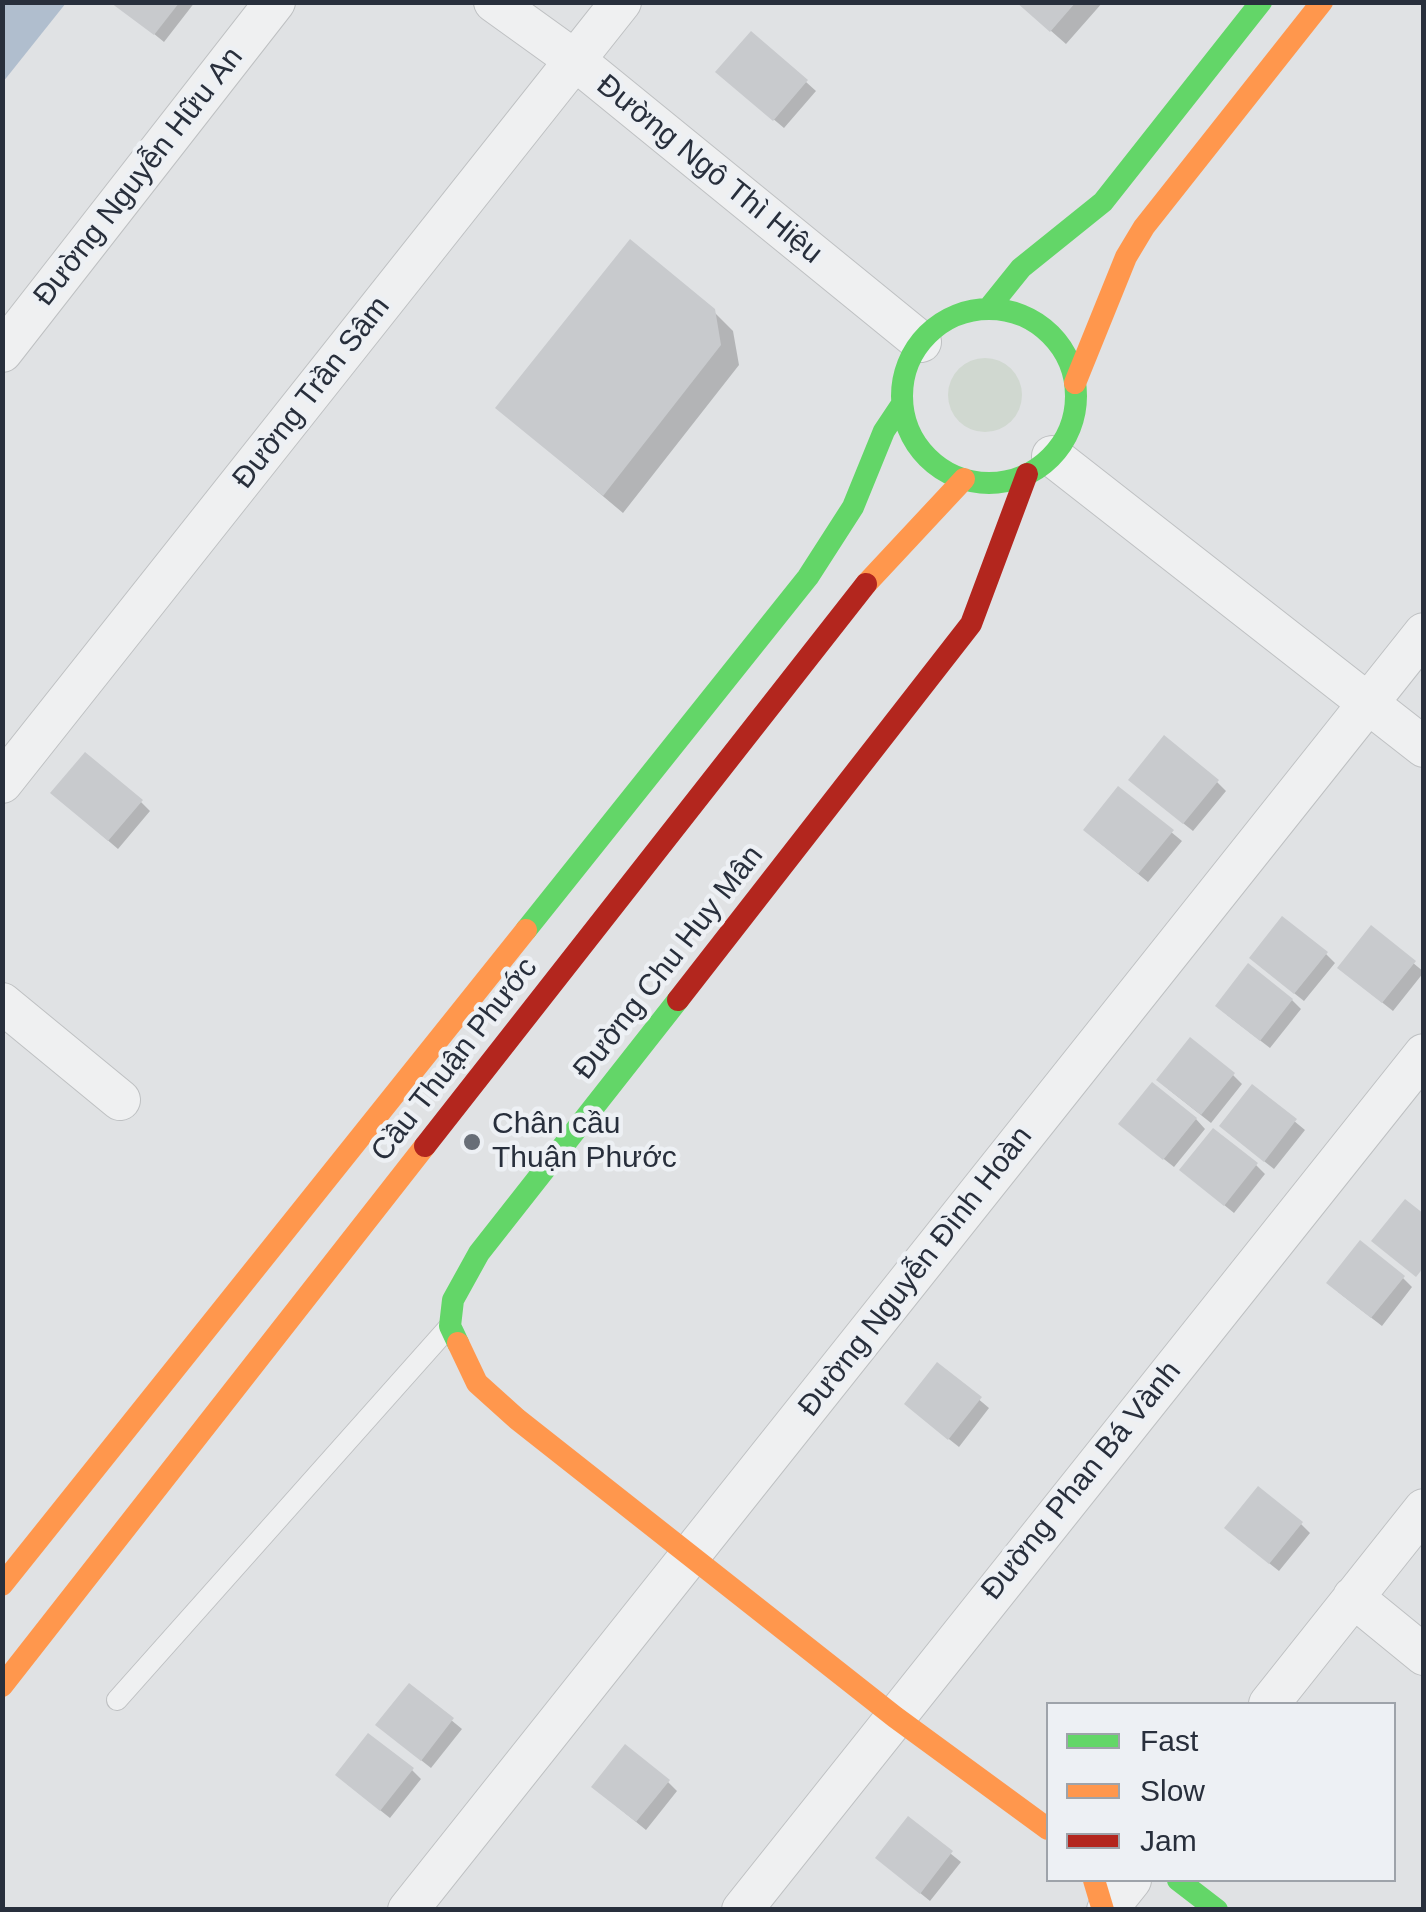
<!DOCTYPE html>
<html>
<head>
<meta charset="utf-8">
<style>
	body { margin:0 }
	#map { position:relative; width:1426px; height:1912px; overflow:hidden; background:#e0e2e4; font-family:Helvetica,sans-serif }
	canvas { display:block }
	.frame { position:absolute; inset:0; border:5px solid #282f3c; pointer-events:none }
	.legend { position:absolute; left:1046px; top:1702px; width:350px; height:180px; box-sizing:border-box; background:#edf0f4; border:2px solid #9ea3aa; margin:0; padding:12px 18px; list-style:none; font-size:30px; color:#282f3c }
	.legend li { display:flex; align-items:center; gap:20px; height:50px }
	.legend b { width:50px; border:2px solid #9ea3aa }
</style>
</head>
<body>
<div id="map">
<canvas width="1426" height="1912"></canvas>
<div class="frame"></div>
<ul class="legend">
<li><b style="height:12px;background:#63d668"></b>Fast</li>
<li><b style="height:12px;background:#ff974d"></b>Slow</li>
<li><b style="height:12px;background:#b3261e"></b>Jam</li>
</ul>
</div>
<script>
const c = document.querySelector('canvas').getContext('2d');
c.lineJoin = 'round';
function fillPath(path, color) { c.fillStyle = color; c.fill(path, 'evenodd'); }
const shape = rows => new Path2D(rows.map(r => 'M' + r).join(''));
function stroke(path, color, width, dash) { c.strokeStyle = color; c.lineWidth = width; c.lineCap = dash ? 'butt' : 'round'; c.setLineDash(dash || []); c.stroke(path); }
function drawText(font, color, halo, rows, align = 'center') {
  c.font = font + ' Helvetica,sans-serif'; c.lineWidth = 9; c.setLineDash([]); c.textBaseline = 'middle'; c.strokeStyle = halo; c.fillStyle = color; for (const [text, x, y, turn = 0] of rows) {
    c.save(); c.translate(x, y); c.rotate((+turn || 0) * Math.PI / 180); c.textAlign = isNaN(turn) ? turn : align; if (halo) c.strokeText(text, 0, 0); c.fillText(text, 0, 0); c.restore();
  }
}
fillPath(shape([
	'948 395a37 37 0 1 1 74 0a37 37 0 1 1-74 0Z'
]), '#d0d8d0');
fillPath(shape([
	[3,2,66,3,3,82,2,3]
]), '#b0bece');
fillPath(shape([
	[115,2,195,2,164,42],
	[1018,2,1103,2,1066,44],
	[728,81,806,82,816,91,784,128],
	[713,311,733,331,739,365,623,513,498,408],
	[1217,782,1226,791,1193,831,1140,789],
	[1119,789,1182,841,1148,882,1095,839],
	[63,802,141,802,150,811,118,849],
	[1372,929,1424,972,1393,1011,1350,977],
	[1326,954,1335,963,1304,1001,1261,967],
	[1292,1000,1301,1009,1270,1048,1227,1015],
	[1233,1075,1242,1084,1211,1123,1168,1089],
	[1253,1087,1305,1130,1274,1169,1231,1135],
	[1196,1119,1205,1129,1174,1167,1131,1133],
	[1256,1165,1265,1174,1234,1213,1192,1179],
	[1403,1278,1412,1287,1382,1326,1338,1292],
	[938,1365,989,1408,959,1447,916,1413],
	[1301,1524,1310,1533,1279,1571,1236,1537],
	[410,1686,462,1729,431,1768,388,1734],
	[412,1770,421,1779,390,1818,347,1784],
	[668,1782,677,1791,646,1830,604,1796],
	[909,1820,961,1862,930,1901,888,1867]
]), '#0003');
fillPath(shape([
	[1016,2,1076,2,1050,32],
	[111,3,179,3,154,35],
	[751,31,808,80,773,121,715,72],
	[630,239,715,309,721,345,603,496,495,408],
	[1164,735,1219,780,1183,824,1128,780],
	[85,752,143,800,108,841,50,793],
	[1118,786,1174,830,1138,874,1083,830],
	[1282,916,1328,952,1294,994,1249,958],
	[1371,925,1416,961,1382,1003,1337,968],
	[1248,963,1293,999,1260,1041,1215,1006],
	[1190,1037,1235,1073,1201,1115,1156,1080],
	[1152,1082,1197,1118,1163,1160,1118,1124],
	[1252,1084,1297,1119,1264,1162,1219,1126],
	[1213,1128,1258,1163,1224,1206,1179,1170],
	[1405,1199,1424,1214,1424,1267,1416,1277,1371,1241],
	[1360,1240,1405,1276,1371,1318,1326,1283],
	[937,1362,982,1397,948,1440,904,1404],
	[1258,1486,1303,1522,1269,1564,1224,1528],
	[409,1683,454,1718,421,1761,375,1725],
	[368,1733,414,1768,380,1811,335,1775],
	[625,1744,670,1780,636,1822,591,1787],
	[908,1816,953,1851,920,1894,875,1858]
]), '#c8cacd');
const lane = shape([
	[117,1700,448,1328]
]);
const street = shape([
	[494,2,576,61,921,342],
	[2,352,275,2],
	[1052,456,1424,747],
	[2,783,621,2],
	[2,1003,120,1100],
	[1353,1597,1424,1655],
	[1269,1704,1424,1509],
	[408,1910,1424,633],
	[742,1910,1424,1054],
	[1107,1910,1131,1880]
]);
stroke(lane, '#bec0c2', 22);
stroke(street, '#bec0c2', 42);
stroke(lane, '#eff0f1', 20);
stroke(street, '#eff0f1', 40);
stroke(shape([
	[988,309,1021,268,1103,202,1261,2],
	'902 396a87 87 0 1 1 174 0a87 87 0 1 1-174 0Z',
	[526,930,808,577,853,507,884,431,902,404],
	[458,1343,450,1326,453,1300,479,1253,678,1000],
	[1178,1880,1217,1910]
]), '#63d668', 22);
stroke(shape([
	[1075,383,1126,257,1144,227,1322,2],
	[866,584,964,479],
	[458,1343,477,1383,517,1419,895,1717,1048,1829],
	[2,1585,526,930],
	[2,1686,425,1146],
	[1094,1880,1103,1910]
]), '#ff974d', 22);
stroke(shape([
	[678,1000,971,624,1027,474],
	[425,1146,866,584]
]), '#b3261e', 22);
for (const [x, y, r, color] of [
	[472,1142,10,"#686e77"]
]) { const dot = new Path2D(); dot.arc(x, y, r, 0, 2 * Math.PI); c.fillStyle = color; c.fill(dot); stroke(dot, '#edf0f4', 4); }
drawText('30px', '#282f3c', '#edf0f4', [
	["Đường Ngô Thì Hiệu",709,170,39],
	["Đường Nguyễn Hữu An",139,177,-52],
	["Đường Trần Sâm",312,393,-52],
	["Đường Chu Huy Mân",669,963,-52],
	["Cầu Thuận Phước",455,1060,-52],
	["Đường Nguyễn Đình Hoàn",916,1272,-52],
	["Đường Phan Bá Vành",1082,1481,-51]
]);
drawText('30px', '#282f3c', '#edf0f4', [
	["Chân cầu",492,1125],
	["Thuận Phước",492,1159]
], 'left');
</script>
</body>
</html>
